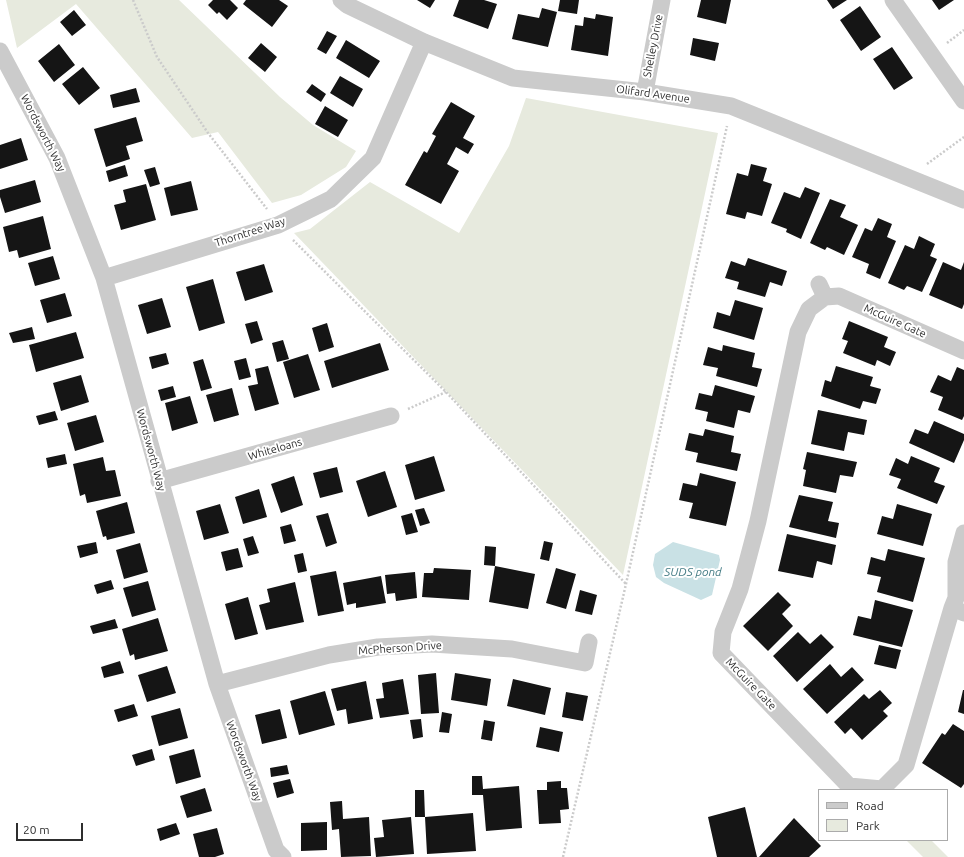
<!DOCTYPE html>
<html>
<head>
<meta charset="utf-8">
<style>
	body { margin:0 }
	#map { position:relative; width:964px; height:857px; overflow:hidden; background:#fff; font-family:Ubuntu,sans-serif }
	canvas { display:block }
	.legend { position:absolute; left:818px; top:789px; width:130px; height:52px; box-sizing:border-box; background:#fff; border:1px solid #ababab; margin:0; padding:5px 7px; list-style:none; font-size:12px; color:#2e2e2e }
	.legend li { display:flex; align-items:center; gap:8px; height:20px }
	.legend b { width:20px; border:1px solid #ababab }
	.scale { position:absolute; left:16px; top:823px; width:67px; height:18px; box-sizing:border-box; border:2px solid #2e2e2e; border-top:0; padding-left:5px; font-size:12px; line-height:14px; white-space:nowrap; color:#2e2e2e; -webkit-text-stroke:3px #fff; paint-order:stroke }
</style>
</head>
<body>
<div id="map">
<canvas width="964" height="857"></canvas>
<ul class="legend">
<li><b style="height:5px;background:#cbcbcb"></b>Road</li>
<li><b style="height:11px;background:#e7eade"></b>Park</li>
</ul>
<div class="scale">20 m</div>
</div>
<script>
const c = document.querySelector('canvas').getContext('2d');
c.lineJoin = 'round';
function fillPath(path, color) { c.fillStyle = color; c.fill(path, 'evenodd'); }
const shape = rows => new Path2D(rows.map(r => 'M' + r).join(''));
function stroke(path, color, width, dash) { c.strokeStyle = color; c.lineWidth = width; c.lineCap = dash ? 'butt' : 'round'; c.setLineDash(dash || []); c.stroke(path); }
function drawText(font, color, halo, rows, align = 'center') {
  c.font = font + ' Ubuntu,sans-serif'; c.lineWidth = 4; c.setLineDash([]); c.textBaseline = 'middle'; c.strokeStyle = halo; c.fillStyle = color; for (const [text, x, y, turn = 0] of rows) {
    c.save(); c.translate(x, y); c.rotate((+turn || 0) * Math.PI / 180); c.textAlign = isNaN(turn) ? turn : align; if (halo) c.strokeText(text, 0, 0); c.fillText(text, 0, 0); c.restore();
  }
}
fillPath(shape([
	[6,0,179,0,280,97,313,125,356,151,346,167,301,195,272,203,218,132,192,138,76,4,17,48],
	[526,98,718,133,623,575,294,233,310,229,370,182,459,233,509,146],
	[906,840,931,840,948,857,923,857]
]), '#e7eade');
fillPath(shape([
	[673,542,719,555,720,560,712,595,701,600,664,583,656,577,653,565,655,554]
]), '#c9e1e5');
fillPath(shape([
	[213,0,230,0,238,8,227,20,219,12,217,14,208,5],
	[246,0,279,0,288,6,272,27,243,4],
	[417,0,435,0,430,8],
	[459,0,484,0,497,4,488,29,453,16],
	[560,0,579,0,577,14,558,11],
	[701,0,731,0,726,24,697,17],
	[827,0,847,0,833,9],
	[932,0,954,0,939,10],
	[860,6,881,37,861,51,840,20],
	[542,8,557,12,548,47,512,39,518,14,539,18],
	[74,10,86,25,72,36,60,22],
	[596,14,613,17,608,56,571,50,575,25,583,26,584,17,595,19],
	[327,31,337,36,326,54,317,49],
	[693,38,719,43,715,61,690,55],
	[346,40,380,61,369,78,336,58],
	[261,43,277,57,265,72,248,58],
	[59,44,75,65,54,82,38,61],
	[892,47,913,78,894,90,873,59],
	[83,67,100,88,79,105,62,84],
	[340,76,363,89,353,107,330,93],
	[312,84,326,94,321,102,306,92],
	[136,88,140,102,113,108,110,95],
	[451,102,475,116,463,138,474,144,468,154,456,147,447,164,459,171,441,204,405,185,424,151,427,153,436,136,432,134],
	[325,106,348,120,338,137,315,124],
	[136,117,143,141,126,146,130,159,106,167,94,129],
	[21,138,28,160,0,169,0,145],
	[751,164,767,168,763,181,772,184,762,216,747,212,745,219,726,214,737,173,748,176],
	[125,165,128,176,109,182,106,171],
	[155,167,160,184,150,187,144,170],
	[35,180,41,202,5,213,0,197,0,190],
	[191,181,198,210,171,216,164,188],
	[146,184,156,220,121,230,114,205,126,202,123,190],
	[805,187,820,193,801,239,786,232,787,229,771,223,784,192,800,198],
	[830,199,846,205,840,217,858,225,844,255,827,247,825,250,810,243],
	[43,216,51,249,19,258,17,250,9,252,3,227],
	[878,218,892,224,887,237,896,241,880,279,866,273,869,264,852,257,865,228,872,231],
	[919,236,935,244,930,256,937,259,922,292,907,286,904,290,888,283,905,245,914,249],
	[53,256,60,279,35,286,28,263],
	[748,258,787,271,782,286,770,282,765,297,737,289,739,282,725,278,731,261,745,266],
	[943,262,961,270,964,262,964,304,962,309,929,295],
	[264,264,273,292,245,301,236,272],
	[213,279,225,323,199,331,186,287],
	[65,293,72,316,47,323,40,300],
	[162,298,171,327,147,334,138,305],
	[735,300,763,308,754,340,713,328,717,312,730,316],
	[257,321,263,340,251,344,245,324],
	[849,321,888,337,884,347,896,352,890,366,877,360,875,366,843,353,848,341,842,339],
	[327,323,334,347,319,352,312,328],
	[32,327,35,339,13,343,9,333],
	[76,332,84,358,36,372,29,345],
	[283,340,289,359,277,362,272,343],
	[380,343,389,370,332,388,324,361],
	[723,345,755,353,752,367,762,369,757,387,716,376,718,368,703,365,708,347,722,351],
	[166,353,169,364,152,369,149,357],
	[308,354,320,390,294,398,283,362],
	[246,358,251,377,239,380,234,361],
	[203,359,212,388,201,391,193,362],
	[268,366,279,404,255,411,248,386,258,384,255,369],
	[836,366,873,377,870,386,881,389,876,404,863,401,860,409,821,396,825,380,831,382],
	[957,367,964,370,964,416,962,420,938,410,943,397,930,392,938,375,951,381],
	[81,375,89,402,61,411,53,383],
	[715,385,755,396,750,413,738,410,734,428,706,421,708,412,695,409,699,393,712,396],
	[173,386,176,397,161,401,158,390],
	[232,388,239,415,214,422,206,395],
	[190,396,198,423,172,431,165,403],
	[818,410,867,420,864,435,848,432,844,451,811,444],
	[55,411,58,420,39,425,36,416],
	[96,415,104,442,75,451,67,423],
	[934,421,964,434,964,440,954,463,909,443,915,429,928,434],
	[705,429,734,436,731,452,741,454,737,471,696,462,698,453,685,450,689,433,703,436],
	[807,452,857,462,853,477,840,475,836,493,803,486,806,470,803,469],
	[65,454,67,464,48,468,46,458],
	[434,456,445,491,415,500,405,465],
	[911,456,940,468,934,482,945,486,937,504,897,488,901,479,889,475,896,458,908,464],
	[103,457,106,471,115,470,121,496,87,503,85,494,80,496,73,464],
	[337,467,343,492,320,498,313,473],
	[385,471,397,507,368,517,356,481],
	[700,473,736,482,726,526,689,518,693,503,679,500,683,483,697,486],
	[294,476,303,505,281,513,271,484],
	[259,489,267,517,243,524,235,497],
	[799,495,833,502,828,521,839,523,836,538,789,527],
	[127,502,135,533,107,540,106,536,103,537,96,511],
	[220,504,229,533,204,540,196,511],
	[897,504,932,514,923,546,877,534,882,516,893,519],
	[424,508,430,523,420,526,415,510],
	[328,513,337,543,326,547,316,516],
	[412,513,418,532,406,535,401,516],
	[291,524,296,541,284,544,280,527],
	[787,534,836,545,832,565,817,561,813,578,778,571],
	[253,536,259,553,248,556,243,539],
	[544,541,553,543,549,561,540,559],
	[96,542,98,553,80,558,77,546],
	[140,543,148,572,124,579,116,550],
	[485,546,496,547,495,566,484,565],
	[238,548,243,567,226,571,221,552],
	[888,549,925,558,913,602,877,592,881,577,867,574,871,557,885,561],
	[303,553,307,571,298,573,294,555],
	[495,566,535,574,528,609,489,602],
	[434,568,471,570,469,600,422,597,424,573,433,573],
	[556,568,576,574,566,609,546,603],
	[336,571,344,611,318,616,310,576],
	[415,572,417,598,396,601,395,593,387,594,385,575],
	[381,576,386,603,356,608,356,603,347,605,343,583],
	[111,580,114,589,97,594,94,585],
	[148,581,156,610,132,617,123,588],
	[295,582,304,622,266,630,259,605,270,602,267,589],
	[580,590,597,595,592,615,575,611],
	[778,592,791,605,782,614,793,626,768,651,743,626],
	[248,597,258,634,235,640,225,604],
	[875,600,913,610,902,647,853,635,858,616,871,619],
	[158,618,168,651,135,660,134,654,130,656,122,629],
	[115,619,118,628,93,634,90,626],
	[798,632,810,644,821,634,834,647,797,682,773,656],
	[879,645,901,650,896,669,874,664],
	[120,661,124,673,104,678,101,667],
	[830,664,841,677,852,667,864,680,827,714,803,689],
	[167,666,176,693,147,702,138,675],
	[436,673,439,713,421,714,418,675],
	[455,673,491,679,487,706,451,700],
	[403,679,409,714,380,718,376,699,384,698,382,683],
	[513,679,551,688,545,715,507,706],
	[366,681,373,719,348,724,346,709,337,711,331,689],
	[880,690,892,703,883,711,888,716,862,740,851,728,845,734,834,722,864,694,869,699],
	[963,690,964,690,964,714,958,712],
	[325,691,335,725,299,735,290,701],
	[566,692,588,696,583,721,562,717],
	[134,704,138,716,118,722,114,710],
	[180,708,188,738,159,746,151,716],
	[280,709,287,738,262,744,255,715],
	[442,712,452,714,449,733,439,732],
	[421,719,423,737,413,739,410,720],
	[484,720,495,722,492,741,481,739],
	[953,724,964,731,964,784,961,788,922,763,942,733,945,735],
	[540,727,563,732,559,752,536,747],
	[152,749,155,760,136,766,132,755],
	[194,749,201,777,176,784,169,756],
	[287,765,289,774,271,777,270,768],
	[472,776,482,776,483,789,519,786,522,828,486,831,483,795,472,795],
	[290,779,294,793,277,798,273,783],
	[561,781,561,788,567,788,569,809,560,810,561,823,539,824,537,790,547,790,547,782],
	[205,788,212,811,187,818,180,796],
	[415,790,424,790,425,817,415,817],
	[342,801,343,819,369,817,371,856,341,857,339,829,332,830,330,802],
	[745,807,757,857,717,857,708,817],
	[473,813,476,851,427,854,425,817],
	[411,817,414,854,376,857,374,838,384,837,382,820],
	[794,818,821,846,809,857,759,857],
	[327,822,327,850,301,851,301,823],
	[176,823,180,834,160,841,157,829],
	[217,828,224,854,215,857,199,857,193,834]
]), '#151515');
stroke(shape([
	[133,0,157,57,208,133,267,209],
	[947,43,964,30],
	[927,164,964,137],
	[293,240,446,392,626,584],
	[408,409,446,392],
	[563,857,626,584,727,126]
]), '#cbcbcb', 2.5, [2, 2]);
stroke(shape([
	[341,0,347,5,424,42,513,78,645,92,731,106,964,200],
	[893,0,964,101],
	[0,51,57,158,104,278,217,684,276,850,283,857],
	[645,92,662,0],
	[104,278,278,225,331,199,373,158,424,42],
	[819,284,825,297,839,296,964,351],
	[825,297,809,309,798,332,758,521,740,589,723,632,721,653,849,786,882,789,906,765,952,608],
	[159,481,391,416],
	[964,533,956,562,956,598,952,608,964,613],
	[217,684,329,655,378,647,432,644,512,649,585,663,589,642]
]), '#cbcbcb', 17);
drawText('11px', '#2e2e2e', '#fff', [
	["Shelley Drive",653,46,-79],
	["Olifard Avenue",653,94,8],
	["Wordsworth Way",43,133,63],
	["Thorntree Way",250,232,-18],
	["McGuire Gate",895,321,24],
	["Whiteloans",275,449,-16],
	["Wordsworth Way",151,450,75],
	["McPherson Drive",400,648,-4],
	["McGuire Gate",751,684,46],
	["Wordsworth Way",244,761,70]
]);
drawText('italic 12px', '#467d86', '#fff', [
	["SUDS pond",693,572]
]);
</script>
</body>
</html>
